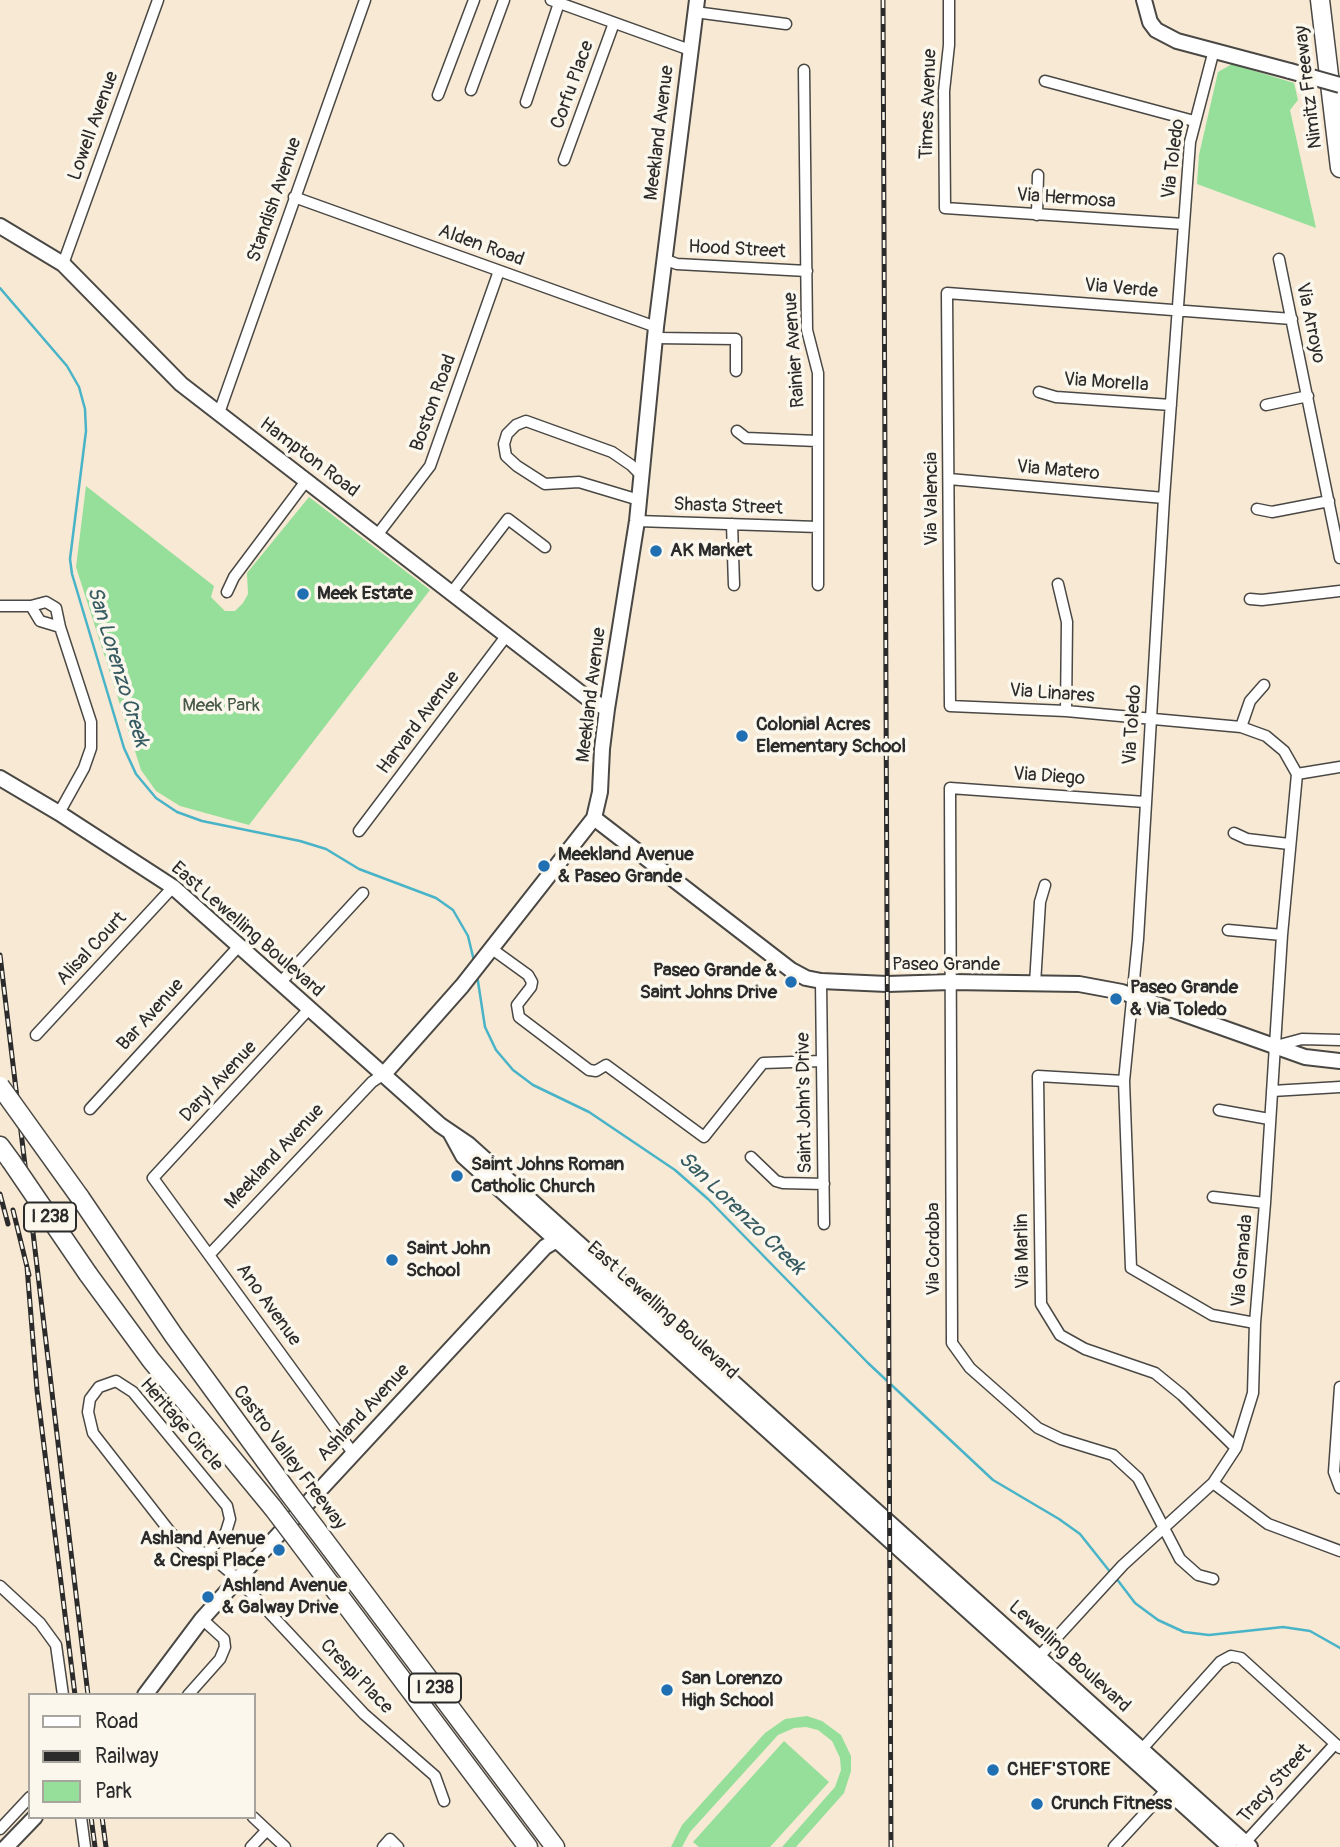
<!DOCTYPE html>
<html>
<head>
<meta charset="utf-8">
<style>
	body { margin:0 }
	#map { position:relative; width:1340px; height:1847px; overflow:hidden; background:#f7e9d4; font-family:Pangolin,sans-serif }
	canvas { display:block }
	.legend { position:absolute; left:28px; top:1693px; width:228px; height:126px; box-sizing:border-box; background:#fbf7ec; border:2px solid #a8a59f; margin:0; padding:9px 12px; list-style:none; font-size:21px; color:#2b2b2b }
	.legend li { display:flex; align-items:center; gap:14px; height:35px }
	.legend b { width:35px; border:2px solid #a8a59f }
</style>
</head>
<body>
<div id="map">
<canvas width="1340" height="1847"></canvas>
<ul class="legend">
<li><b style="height:9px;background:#fff"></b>Road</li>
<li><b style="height:9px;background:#2b2b2b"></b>Railway</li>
<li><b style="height:19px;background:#95df9a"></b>Park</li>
</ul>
</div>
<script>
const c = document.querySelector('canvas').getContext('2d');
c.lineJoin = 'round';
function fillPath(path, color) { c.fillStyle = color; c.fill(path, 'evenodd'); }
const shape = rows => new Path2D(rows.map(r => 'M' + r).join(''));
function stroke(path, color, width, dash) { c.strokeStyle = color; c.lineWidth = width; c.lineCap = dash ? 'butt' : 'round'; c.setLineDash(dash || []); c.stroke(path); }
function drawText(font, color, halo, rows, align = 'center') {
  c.font = font + ' Pangolin,sans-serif'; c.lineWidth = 7; c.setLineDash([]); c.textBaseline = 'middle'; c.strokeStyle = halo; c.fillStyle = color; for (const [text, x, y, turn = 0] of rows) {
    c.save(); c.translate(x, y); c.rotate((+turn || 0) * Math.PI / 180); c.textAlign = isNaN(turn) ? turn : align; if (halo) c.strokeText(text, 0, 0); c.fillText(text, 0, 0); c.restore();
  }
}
fillPath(shape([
	[1232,64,1294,83,1298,100,1290,110,1316,228,1197,184,1199,155,1218,72],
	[86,486,214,586,211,597,225,611,235,611,243,603,248,594,247,573,309,497,430,590,249,825,180,806,156,791,141,770,76,567],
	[807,1716,822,1721,841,1735,851,1756,851,1771,844,1793,796,1847,782,1847,835,1787,841,1770,840,1758,832,1741,818,1730,806,1727,794,1728,778,1735,690,1832,682,1847,671,1847,682,1825,765,1733,785,1719],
	[784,1741,829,1782,770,1847,699,1847,693,1842]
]), '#95df9a');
stroke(shape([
	[0,288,67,366,79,387,85,409,86,431,70,559,72,574,124,748,136,774,156,798,177,812,202,821,300,841,326,849,359,869,436,898,453,910,468,936,474,961],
	[477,975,485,1027,496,1050,513,1070,533,1085,589,1112,675,1170,708,1199,868,1363,993,1480,1059,1519,1080,1534,1111,1573],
	[1116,1578,1135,1603,1158,1620,1184,1632,1209,1635,1283,1627,1310,1631,1340,1648]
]), '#49b3c7', 2.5);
const street = shape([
	[551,0,690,50],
	[949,0,949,45,944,91,945,208,1184,224],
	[695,12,786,24],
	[1214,50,1190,142,1164,498,1138,939,1124,1081,1131,1268,1212,1315,1255,1323],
	[804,70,807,330,818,373,818,585],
	[1045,81,1194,121],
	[471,90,504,0],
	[438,95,474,0],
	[526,102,560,0],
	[564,160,614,23],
	[294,197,656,327],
	[1037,215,1038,175],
	[1279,259,1340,558],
	[666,260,677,264,807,271],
	[63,264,158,0],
	[1292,319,947,293,950,706,1066,711,1241,727,1266,736,1284,751,1297,774,1340,767],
	[655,338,736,339,736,371],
	[1039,392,1056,397,1171,405],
	[1266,405,1308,396],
	[219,413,365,0],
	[737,431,746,438,817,441],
	[949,479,1164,498],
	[639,500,579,482,545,484,517,466,506,456,504,444,507,434,516,425,526,421,612,452,631,465,641,475],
	[1257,509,1272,512,1329,501],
	[637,521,818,527],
	[732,524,734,585],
	[378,534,430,466,499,271],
	[1058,584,1067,622,1066,711],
	[227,592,234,577,306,481],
	[452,592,508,519,545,547],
	[1250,599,1262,600,1340,591],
	[0,606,31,606,46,602,56,608,60,627,91,722,91,748,84,768,59,813],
	[31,606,40,621,60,627],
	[1241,727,1250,701,1264,685],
	[1145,802,950,788,952,1343,970,1368,1038,1428,1061,1439,1113,1455,1138,1478,1180,1559,1198,1575,1213,1579],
	[359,831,507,635],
	[1234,833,1247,839,1289,844],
	[1228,930,1282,935],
	[492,949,528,975,532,982,531,987,517,1005,519,1017,589,1070,596,1071,606,1065,704,1137,763,1063,822,1061],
	[821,981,824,1224],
	[280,983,363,893],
	[1035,984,1040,902,1045,885],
	[309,1009,153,1178,353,1453],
	[36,1035,173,887],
	[1276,1046,1302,1039,1340,1040],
	[1124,1081,1038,1076,1041,1304,1060,1335,1085,1349,1155,1373,1182,1395,1236,1448],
	[1272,1091,1340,1087],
	[90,1109,239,946],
	[1219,1110,1269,1119],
	[751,1157,776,1181,783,1183,824,1184],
	[1213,1197,1265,1203],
	[210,1254,372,1082,384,1074],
	[1340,1387,1334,1472,1340,1488],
	[1213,1483,1268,1524,1340,1551],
	[207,1553,226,1532,230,1519,227,1506,133,1392,116,1381,99,1387,90,1399,88,1412,93,1433,171,1533,189,1550,207,1553,238,1579,364,1714,435,1776,444,1801],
	[0,1586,40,1623,56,1645,63,1695],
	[1035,1661,1123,1565,1213,1483,1236,1448,1253,1393,1255,1323,1265,1203,1282,935,1297,774],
	[188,1695,220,1659,225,1647,224,1639,202,1619],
	[1142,1749,1220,1662,1231,1656,1241,1658,1340,1748],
	[81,1817,85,1847],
	[253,1817,285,1847],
	[0,1829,30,1797],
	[251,1847,267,1830],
	[383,1847,390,1839,398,1847],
	[1114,1847,1171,1785],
	[1241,1847,1335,1744]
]);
const secondary = shape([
	[1144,0,1150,22,1156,30,1177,41,1290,71],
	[0,226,63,264,181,384,586,697,607,709],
	[0,778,59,813,173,887,440,1125,468,1144,1250,1847],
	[594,818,791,970,806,978,821,981,887,984,951,982,1079,984,1122,992,1305,1057,1340,1061],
	[384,1074,462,986,594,818,600,792,602,749,607,709,637,521,656,327,697,0],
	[451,1134,463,1156,1230,1847],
	[145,1695,202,1619,266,1548,545,1247,563,1236],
	[6,1847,35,1817]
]);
const highway = shape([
	[1320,0,1340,168],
	[0,1146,11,1161],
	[79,1196,174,1336,288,1492],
	[88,1274,151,1360,273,1508],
	[316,1529,555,1847],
	[301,1545,528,1847]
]);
stroke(street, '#4a4844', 13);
stroke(secondary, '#4a4844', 18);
stroke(highway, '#4a4844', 21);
stroke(street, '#fff', 10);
stroke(secondary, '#fff', 14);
stroke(highway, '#fff', 18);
const rail = shape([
	[883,0,891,1847],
	[0,955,88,1695],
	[0,1194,8,1224],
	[13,1210,29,1275],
	[27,1267,37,1390,75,1695],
	[91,1817,95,1847],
	[102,1817,106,1847]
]);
stroke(rail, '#2b2b2b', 5);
stroke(rail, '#fbf7ec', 2.5, [8]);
const secondaryBridge = shape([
	[1290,71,1340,85]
]);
const highwayBridge = shape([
	[0,1086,79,1196],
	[11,1161,88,1274],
	[288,1492,316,1529],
	[273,1508,301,1545]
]);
stroke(secondaryBridge, '#4a4844', 18, []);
stroke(highwayBridge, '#4a4844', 21, []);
stroke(secondaryBridge, '#fff', 14);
stroke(highwayBridge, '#fff', 18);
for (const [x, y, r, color] of [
	[656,551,7,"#1f6fb2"],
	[303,594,7,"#1f6fb2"],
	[742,736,7,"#1f6fb2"],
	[544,866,7,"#1f6fb2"],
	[791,982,7,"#1f6fb2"],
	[1116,999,7,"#1f6fb2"],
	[457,1176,7,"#1f6fb2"],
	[392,1260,7,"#1f6fb2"],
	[279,1550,7,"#1f6fb2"],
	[208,1597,7,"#1f6fb2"],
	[667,1690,7,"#1f6fb2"],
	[993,1770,7,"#1f6fb2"],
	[1037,1804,7,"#1f6fb2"]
]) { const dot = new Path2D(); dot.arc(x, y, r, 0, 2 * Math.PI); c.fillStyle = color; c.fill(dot); stroke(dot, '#fbf7ec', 2.5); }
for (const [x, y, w] of [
	[50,1217,52],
	[435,1688,52]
]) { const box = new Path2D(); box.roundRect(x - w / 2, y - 14.5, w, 29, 5); c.fillStyle = '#fbf7ec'; c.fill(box); stroke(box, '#2b2b2b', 2); }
drawText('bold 18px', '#2b2b2b', null, [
	["I 238",50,1217],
	["I 238",435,1688]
]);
drawText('19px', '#2b2b2b', '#fbf7ec', [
	["Corfu Place",573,85,-70],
	["Nimitz Freeway",1309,87,-97],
	["Times Avenue",929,104,-88],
	["Lowell Avenue",94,126,-70],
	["Meekland Avenue",660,133,-83],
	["Via Toledo",1174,159,-83],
	["Via Hermosa",1066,199,4],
	["Standish Avenue",275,200,-71],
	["Alden Road",481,246,20],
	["Hood Street",737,250,3],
	["Via Verde",1121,289,5],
	["Via Arroyo",1310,323,78],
	["Rainier Avenue",795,350,-94],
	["Via Morella",1106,383,4],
	["Boston Road",434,403,-70],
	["Hampton Road",309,458,37],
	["Via Matero",1058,471,5],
	["Via Valencia",932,499,-90],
	["Shasta Street",728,507,2],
	["Via Linares",1052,694,4],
	["Meekland Avenue",592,695,-83],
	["Harvard Avenue",419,723,-53],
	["Via Toledo",1133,725,-86],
	["Via Diego",1049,777,4],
	["East Lewelling Boulevard",247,930,41],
	["Alisal Court",92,949,-47],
	["Paseo Grande",946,965],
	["Bar Avenue",151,1015,-48],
	["Daryl Avenue",219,1082,-47],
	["Saint John's Drive",805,1103,-91],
	["Meekland Avenue",275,1157,-47],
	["Via Cordoba",934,1249,-90],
	["Via Marlin",1023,1251,-91],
	["Via Granada",1243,1261,-85],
	["Ano Avenue",268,1305,54],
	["East Lewelling Boulevard",662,1311,42],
	["Ashland Avenue",364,1413,-47],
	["Heritage Circle",181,1425,49],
	["Castro Valley Freeway",289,1458,53],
	["Lewelling Boulevard",1069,1657,42],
	["Crespi Place",356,1677,46],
	["Tracy Street",1275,1784,-48]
]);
drawText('bold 19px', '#2b2b2b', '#fbf7ec', [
	["AK Market",670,551],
	["Meek Estate",317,594],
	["Colonial Acres",756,725],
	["Elementary School",756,747],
	["Meekland Avenue",558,855],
	["& Paseo Grande",558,877],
	["Paseo Grande &",777,971,"right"],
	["Saint Johns Drive",777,993,"right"],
	["Paseo Grande",1130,988],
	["& Via Toledo",1130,1010],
	["Saint Johns Roman",471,1165],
	["Catholic Church",471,1187],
	["Saint John",406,1249],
	["School",406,1271],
	["Ashland Avenue",265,1539,"right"],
	["& Crespi Place",265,1561,"right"],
	["Ashland Avenue",222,1586],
	["& Galway Drive",222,1608],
	["San Lorenzo",681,1679],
	["High School",681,1701],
	["CHEF'STORE",1007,1770],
	["Crunch Fitness",1051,1804]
], 'left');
drawText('19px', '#465847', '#fbf7ec', [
	["Meek Park",221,706]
]);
drawText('italic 21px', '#365b62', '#fbf7ec', [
	["San Lorenzo Creek",117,667,73],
	["San Lorenzo Creek",741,1214,44]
]);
</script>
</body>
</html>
